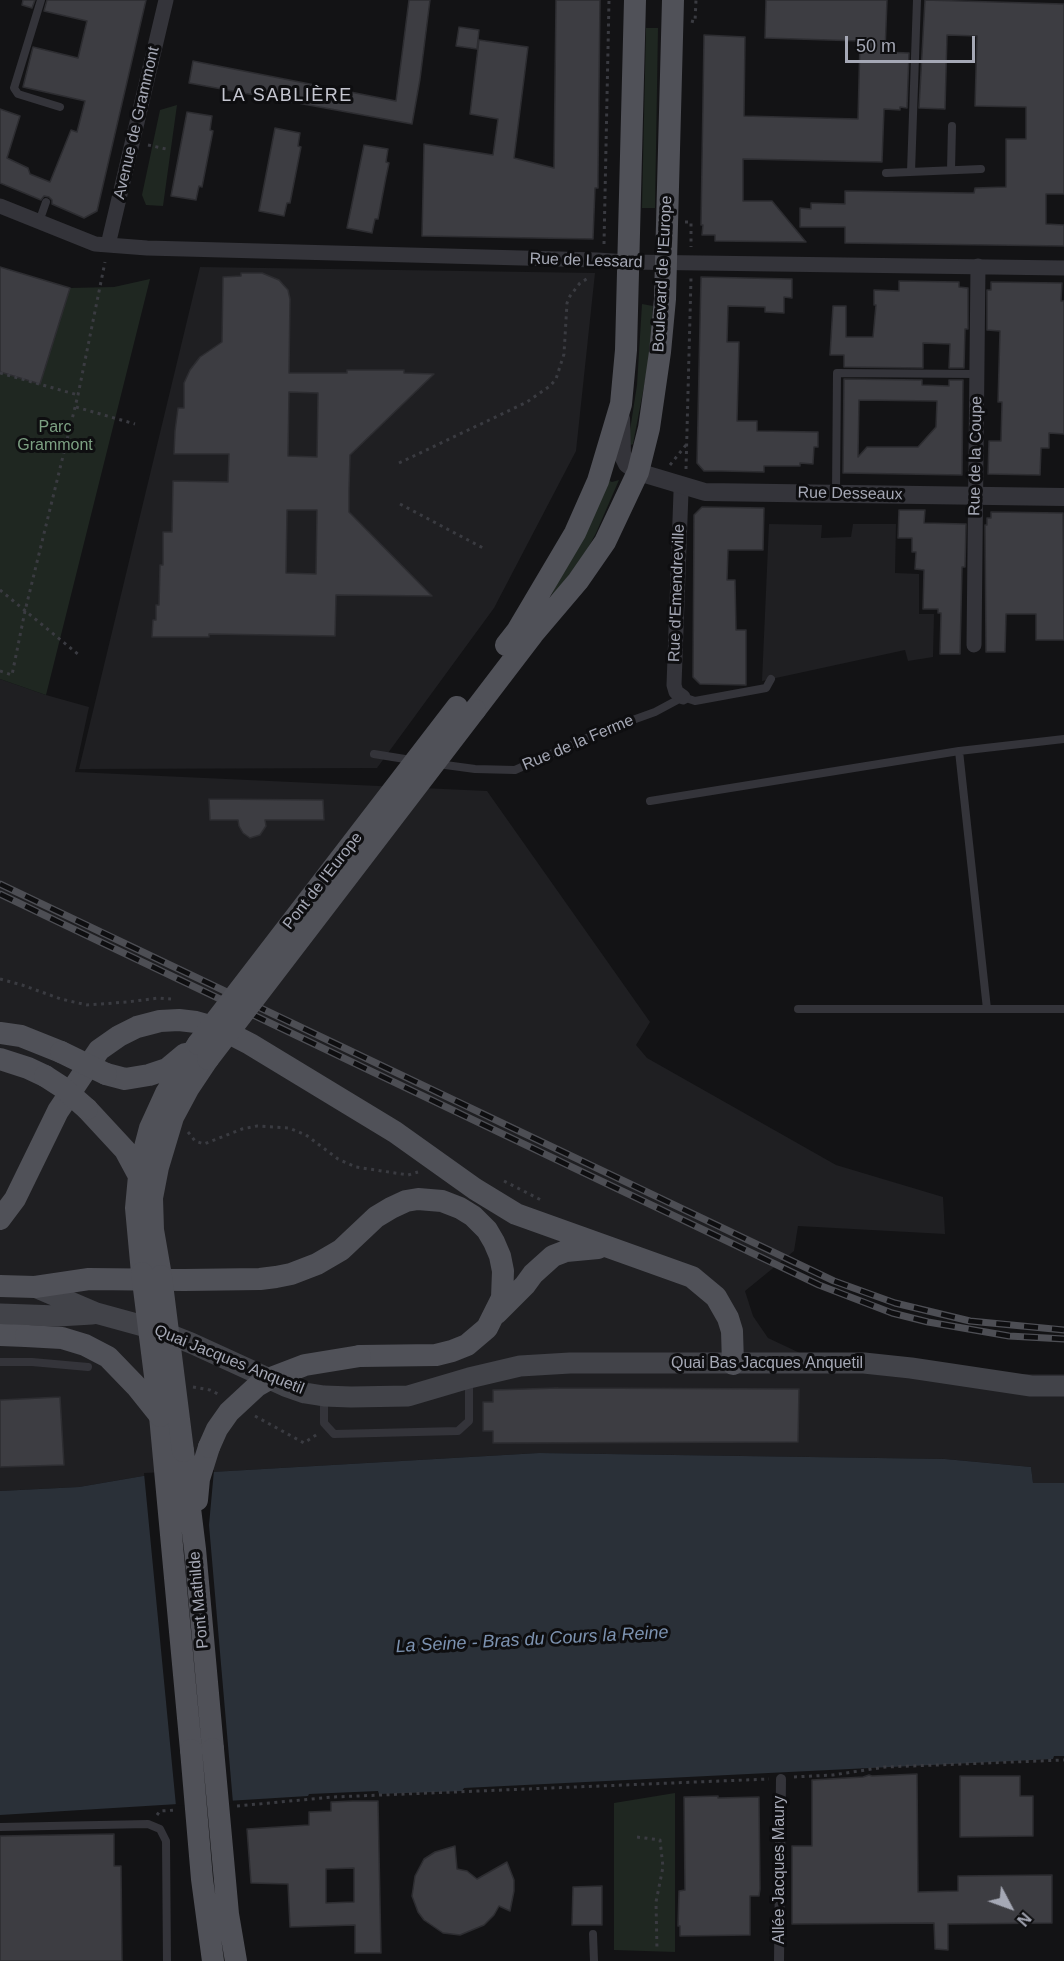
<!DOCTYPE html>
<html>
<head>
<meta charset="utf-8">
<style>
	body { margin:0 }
	#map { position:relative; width:1064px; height:1961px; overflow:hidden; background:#131315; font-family:Arial,sans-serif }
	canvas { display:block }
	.north { position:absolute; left:980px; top:1877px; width:60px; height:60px; -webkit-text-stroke:4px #0e0e10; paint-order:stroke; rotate:131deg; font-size:16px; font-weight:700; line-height:24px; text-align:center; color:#a5a8b5 }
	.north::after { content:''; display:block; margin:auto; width:21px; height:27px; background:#a5a8b5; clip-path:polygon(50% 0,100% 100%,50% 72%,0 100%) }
	.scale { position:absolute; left:845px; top:36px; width:130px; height:27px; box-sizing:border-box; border:3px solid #a5a8b5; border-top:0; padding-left:8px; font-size:18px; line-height:21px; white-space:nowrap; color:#a5a8b5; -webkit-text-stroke:4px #0e0e10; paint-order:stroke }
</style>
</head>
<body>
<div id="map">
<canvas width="1064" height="1961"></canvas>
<div class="north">N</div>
<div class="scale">50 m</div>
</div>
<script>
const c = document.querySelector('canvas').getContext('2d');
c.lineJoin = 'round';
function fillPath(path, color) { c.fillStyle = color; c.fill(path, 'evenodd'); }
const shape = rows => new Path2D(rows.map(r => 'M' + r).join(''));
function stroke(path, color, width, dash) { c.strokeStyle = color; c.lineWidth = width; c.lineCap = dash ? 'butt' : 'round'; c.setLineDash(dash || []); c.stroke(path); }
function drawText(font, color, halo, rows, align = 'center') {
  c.font = font + ' Arial,sans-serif'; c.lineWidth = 6; c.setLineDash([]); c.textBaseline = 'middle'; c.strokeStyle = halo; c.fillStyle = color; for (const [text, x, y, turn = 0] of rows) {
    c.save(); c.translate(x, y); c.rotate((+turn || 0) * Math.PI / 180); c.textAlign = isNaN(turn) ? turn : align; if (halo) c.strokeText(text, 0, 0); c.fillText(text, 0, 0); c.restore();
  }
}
fillPath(shape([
	[200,267,595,273,576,451,494,608,377,768,79,769],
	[769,524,822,525,821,538,851,537,853,524,896,524,895,573,919,574,919,614,934,614,933,657,908,661,905,650,762,681],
	[0,679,46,695,89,707,75,772,487,791,650,1022,636,1045,647,1058,836,1165,943,1197,945,1234,798,1226,794,1251,745,1291,753,1316,768,1338,802,1354,998,1374,1064,1374,1064,1483,1033,1483,1031,1467,945,1459,539,1453,143,1476,79,1487,0,1491]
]), '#1f1f22');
fillPath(shape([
	[646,28,658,28,655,208,642,208],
	[177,105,163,206,146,205,142,195,160,110],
	[150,279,46,695,0,679,0,372,40,384,70,288,114,287],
	[642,304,653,306,648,365,633,444,631,445,628,443,637,385],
	[605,479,612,482,619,480,596,533,588,548,545,609],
	[675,1793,675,1952,614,1950,614,1803]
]), '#1f2721');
fillPath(shape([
	[539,1453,945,1459,1031,1467,1033,1483,1064,1483,1064,1756,1054,1756,1053,1759,464,1788,462,1791,379,1794,378,1791,309,1794,308,1796,0,1815,0,1491,79,1487,143,1476]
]), '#2a3038');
fillPath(shape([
	[214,1470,209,1525,233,1803,176,1806,144,1473]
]), '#131315');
const building = shape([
	[23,0,35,0,32,8,22,5,23,0],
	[47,0,146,0,97,211,84,218,52,204,52,200,49,197,44,196,41,200,0,183,0,109,20,116,7,158,28,168,30,174,50,182,71,130,77,132,85,101,23,87,33,47,78,58,87,21,44,11,47,0],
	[409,0,430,0,420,79,412,124,189,83,193,61,396,101,409,0],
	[556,0,600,0,598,176,598,188,595,188,593,239,422,236,424,144,493,155,498,119,470,114,479,40,528,47,514,158,554,168,556,0],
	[766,0,887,0,885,52,909,53,907,108,900,107,900,110,884,109,882,162,743,159,743,201,772,201,806,242,715,241,715,235,702,235,703,225,701,225,704,35,745,37,744,116,858,119,860,41,765,38,766,0],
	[925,0,1064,4,1064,194,1046,194,1046,224,1064,225,1064,246,845,243,845,227,800,227,800,208,811,209,811,203,845,204,845,191,967,193,974,193,975,188,1006,187,1006,139,1026,139,1026,107,975,106,977,36,947,35,945,109,919,108,925,0],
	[459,27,479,30,477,49,456,46,459,27],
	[187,112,212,116,210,130,213,131,202,187,199,186,196,200,171,196,187,112],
	[275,128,300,133,298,146,301,147,290,203,287,203,284,216,259,211,275,128],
	[364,145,388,149,386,162,389,163,386,177,378,219,375,219,372,233,347,228,364,145],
	[0,267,70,288,40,384,0,372,0,267],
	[241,273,262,273,279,280,288,290,290,299,289,373,347,373,347,370,404,370,404,373,434,374,350,455,349,490,349,512,432,596,336,595,335,636,209,634,209,637,152,637,153,620,156,620,156,605,159,605,160,565,163,565,163,532,172,532,173,481,228,482,229,454,174,454,175,431,178,408,184,408,184,383,190,370,200,357,222,342,223,277,241,276,241,273],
	[289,392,318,393,317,457,288,456,289,392],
	[287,510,317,510,316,574,286,573,287,510],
	[701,277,792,279,792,298,784,297,784,313,765,312,765,307,728,306,727,342,739,342,737,421,757,421,757,431,818,432,818,447,814,447,813,464,800,463,800,466,764,466,764,472,722,471,704,471,697,463,701,277],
	[899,281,959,282,959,287,968,288,968,329,965,329,964,368,949,368,950,344,923,343,923,368,844,367,844,355,830,355,833,306,846,306,846,337,873,337,876,305,874,305,874,290,899,291,899,281],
	[991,282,1062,283,1061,301,1064,301,1064,434,1049,433,1049,448,1041,448,1040,475,988,474,989,441,1001,441,1002,402,998,402,1000,331,987,330,987,290,991,290,991,282],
	[844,379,922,380,922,385,949,386,949,380,963,380,962,475,843,473,844,379],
	[859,400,937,401,936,427,918,447,867,447,858,457,859,400],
	[702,507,764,508,763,550,728,550,727,580,735,580,736,630,746,630,746,685,700,684,693,677,694,515,702,507],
	[899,510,925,510,924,523,966,524,965,567,962,567,960,654,940,654,941,613,938,613,938,609,923,609,924,570,915,569,916,552,912,552,912,538,898,538,899,510],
	[991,512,1063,513,1064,640,1036,640,1036,614,1006,614,1005,652,986,652,985,525,987,525,987,518,991,518,991,512],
	[209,799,323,800,324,820,265,820,266,826,260,835,250,838,243,833,239,826,238,820,210,820,209,799],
	[558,1388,799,1389,798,1442,493,1443,493,1431,483,1431,483,1402,493,1402,493,1390,558,1388],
	[60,1397,64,1465,0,1467,0,1400,60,1397],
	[917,1774,918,1892,958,1891,958,1876,1052,1875,1052,1923,948,1924,948,1950,935,1949,934,1923,792,1924,792,1846,812,1846,812,1780,863,1777,869,1775,872,1776,917,1774],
	[960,1776,1020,1776,1020,1796,1033,1796,1033,1836,960,1837,960,1776],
	[718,1796,718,1798,759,1797,760,1889,759,1896,750,1896,750,1935,680,1936,680,1926,678,1926,679,1891,685,1890,684,1797,718,1796],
	[353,1801,378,1801,381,1953,355,1953,355,1925,290,1927,288,1884,251,1883,247,1829,309,1825,309,1812,331,1811,331,1802,353,1801],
	[354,1868,354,1902,326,1903,326,1869,354,1868],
	[114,1834,114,1866,121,1866,122,1961,0,1961,0,1836,114,1834],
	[455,1846,457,1869,467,1871,477,1879,507,1862,514,1880,514,1891,510,1911,499,1906,494,1915,484,1925,460,1935,443,1933,424,1920,418,1912,412,1896,415,1876,424,1859,435,1852,455,1846],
	[602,1886,602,1925,572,1925,573,1887,602,1886]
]);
fillPath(building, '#3d3d42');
stroke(building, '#2d2d31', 1.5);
stroke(shape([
	[691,21,695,22,696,0],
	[148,145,166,149],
	[685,222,691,222,691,247],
	[604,244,609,0],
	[0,373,78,395],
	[76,407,135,424],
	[399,463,527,402,550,386,556,379,564,354,567,303,570,296,580,283,590,277],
	[670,465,686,445],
	[686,469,691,278],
	[400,504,485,549],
	[0,590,79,655],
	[0,671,12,675,25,611,78,395,105,262],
	[0,979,22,985,61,999,87,1005,127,1002,159,998,171,999],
	[188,1132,195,1141,204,1144,242,1129,257,1126,289,1128,306,1135,338,1159,356,1167,408,1175,418,1172],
	[504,1181,543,1201],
	[193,1387,210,1390,218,1394],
	[255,1416,304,1443,319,1433],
	[794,1777,833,1775,885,1767,1064,1760],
	[237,1806,333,1797,769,1779],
	[157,1815,160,1811,176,1810],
	[637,1837,660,1840,663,1867,656,1902,657,1951]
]), '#3a3b41', 3, [3, 4.5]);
stroke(shape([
	[41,0,14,88,18,94,60,107],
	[951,170,952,126],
	[911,172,917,0],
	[886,173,981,169],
	[39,222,46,202],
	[836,493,837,373,977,374],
	[959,751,987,1009],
	[374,754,411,760],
	[438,764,475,769,515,770,605,730,655,712,683,697,695,701,706,699,766,688,771,679],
	[650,801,959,751,1064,739],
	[798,1009,1064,1009],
	[0,1362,32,1362,88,1367],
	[324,1396,324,1423,334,1434,458,1431,469,1421,469,1379],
	[0,1827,148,1824,160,1829,166,1841,167,1961],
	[593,1934,594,1961]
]), '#34343a', 8);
stroke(shape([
	[779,1961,781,1779]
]), '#34343a', 10);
stroke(shape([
	[0,206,95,244,147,248,597,260,628,262,1064,268],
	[108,245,166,0],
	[974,645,978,266],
	[683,697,676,692,674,685,681,492,683,485]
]), '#34343a', 15);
stroke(shape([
	[621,418,622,454,627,464,638,472,705,492,1064,497]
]), '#34343a', 18);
stroke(shape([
	[35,1287,96,1313,158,1330,191,1343,285,1386,305,1393,324,1396,351,1397,408,1396,469,1378,520,1366,570,1363,864,1363,911,1368,1031,1386,1064,1386],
	[0,1314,58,1316,92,1314]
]), '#424349', 21);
stroke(shape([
	[506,645,517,631,575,533,598,481,621,404,626,350,635,0],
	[475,710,533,634,578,581,605,542,638,472,649,428,660,352,665,299,673,0],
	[0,1033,21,1036,61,1052],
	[0,1059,28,1068,45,1076],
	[106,1074,125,1079,149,1075,167,1069,185,1054],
	[87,1109,125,1150,139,1176],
	[0,1219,15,1199,58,1111,99,1050,119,1036,137,1027,160,1021,179,1020,196,1022,221,1029,250,1044,395,1132,475,1189,516,1214,692,1277,716,1297,728,1318,732,1331,733,1364],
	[142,1273,136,1208,139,1176,145,1147,150,1128,166,1093,198,1044],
	[161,1276,153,1230,152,1198,158,1167,173,1117,188,1089,208,1059],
	[0,1286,35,1287,89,1279,184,1280,260,1279,276,1277,291,1274,317,1264,341,1250,376,1217,391,1208,406,1201,418,1199,442,1201,460,1208,473,1216,487,1230,494,1242,500,1256,503,1271,502,1298,487,1328,467,1345,452,1351,436,1355,360,1356],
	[497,1313,525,1285,533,1274,553,1256,566,1251,598,1248],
	[0,1335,26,1336],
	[160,1416,191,1750],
	[183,1451,195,1549,213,1749],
	[197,1500,199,1479,209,1447]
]), '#505158', 22);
const rail = shape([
	[0,884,834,1281,895,1303,970,1321,1064,1330],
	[0,894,819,1285,892,1313,928,1322,1009,1336,1064,1339]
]);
stroke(rail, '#4d4e54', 7);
stroke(rail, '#0e0e10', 4.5, [14]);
stroke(shape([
	[198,1044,457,707],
	[61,1052,106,1074],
	[208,1059,475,710],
	[45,1076,62,1087,87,1109],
	[142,1273,160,1416],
	[161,1276,183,1451],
	[26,1336,62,1338,85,1345,108,1357,136,1386,160,1416],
	[209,1447,217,1429,229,1412,257,1386,271,1378,305,1365,360,1356],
	[213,1749,228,1914,236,1961],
	[191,1750,202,1879,213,1961]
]), '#505158', 22);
drawText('16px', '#a5a8b5', '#0e0e10', [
	["Avenue de Grammont",137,123,-77],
	["Rue de Lessard",586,261,2],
	["Boulevard de l'Europe",663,274,-87],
	["Rue de la Coupe",976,456,-89],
	["Rue Desseaux",850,494,1],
	["Rue d'Emendreville",677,593,-88],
	["Rue de la Ferme",578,743,-23],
	["Pont de l'Europe",323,881,-52],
	["Quai Jacques Anquetil",229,1360,22],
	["Quai Bas Jacques Anquetil",767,1364],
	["Pont Mathilde",199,1600,-95],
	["Allée Jacques Maury",780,1870,-90]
]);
drawText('16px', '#7ca082', '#0e0e10', [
	["Parc",55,428],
	["Grammont",55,446]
]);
c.letterSpacing = '1.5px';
drawText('18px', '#c6c7d1', '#0e0e10', [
	["LA SABLIÈRE",287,96]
]);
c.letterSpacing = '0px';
drawText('italic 18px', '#7c92b0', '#0e0e10', [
	["La Seine - Bras du Cours la Reine",532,1640,-3]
]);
</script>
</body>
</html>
